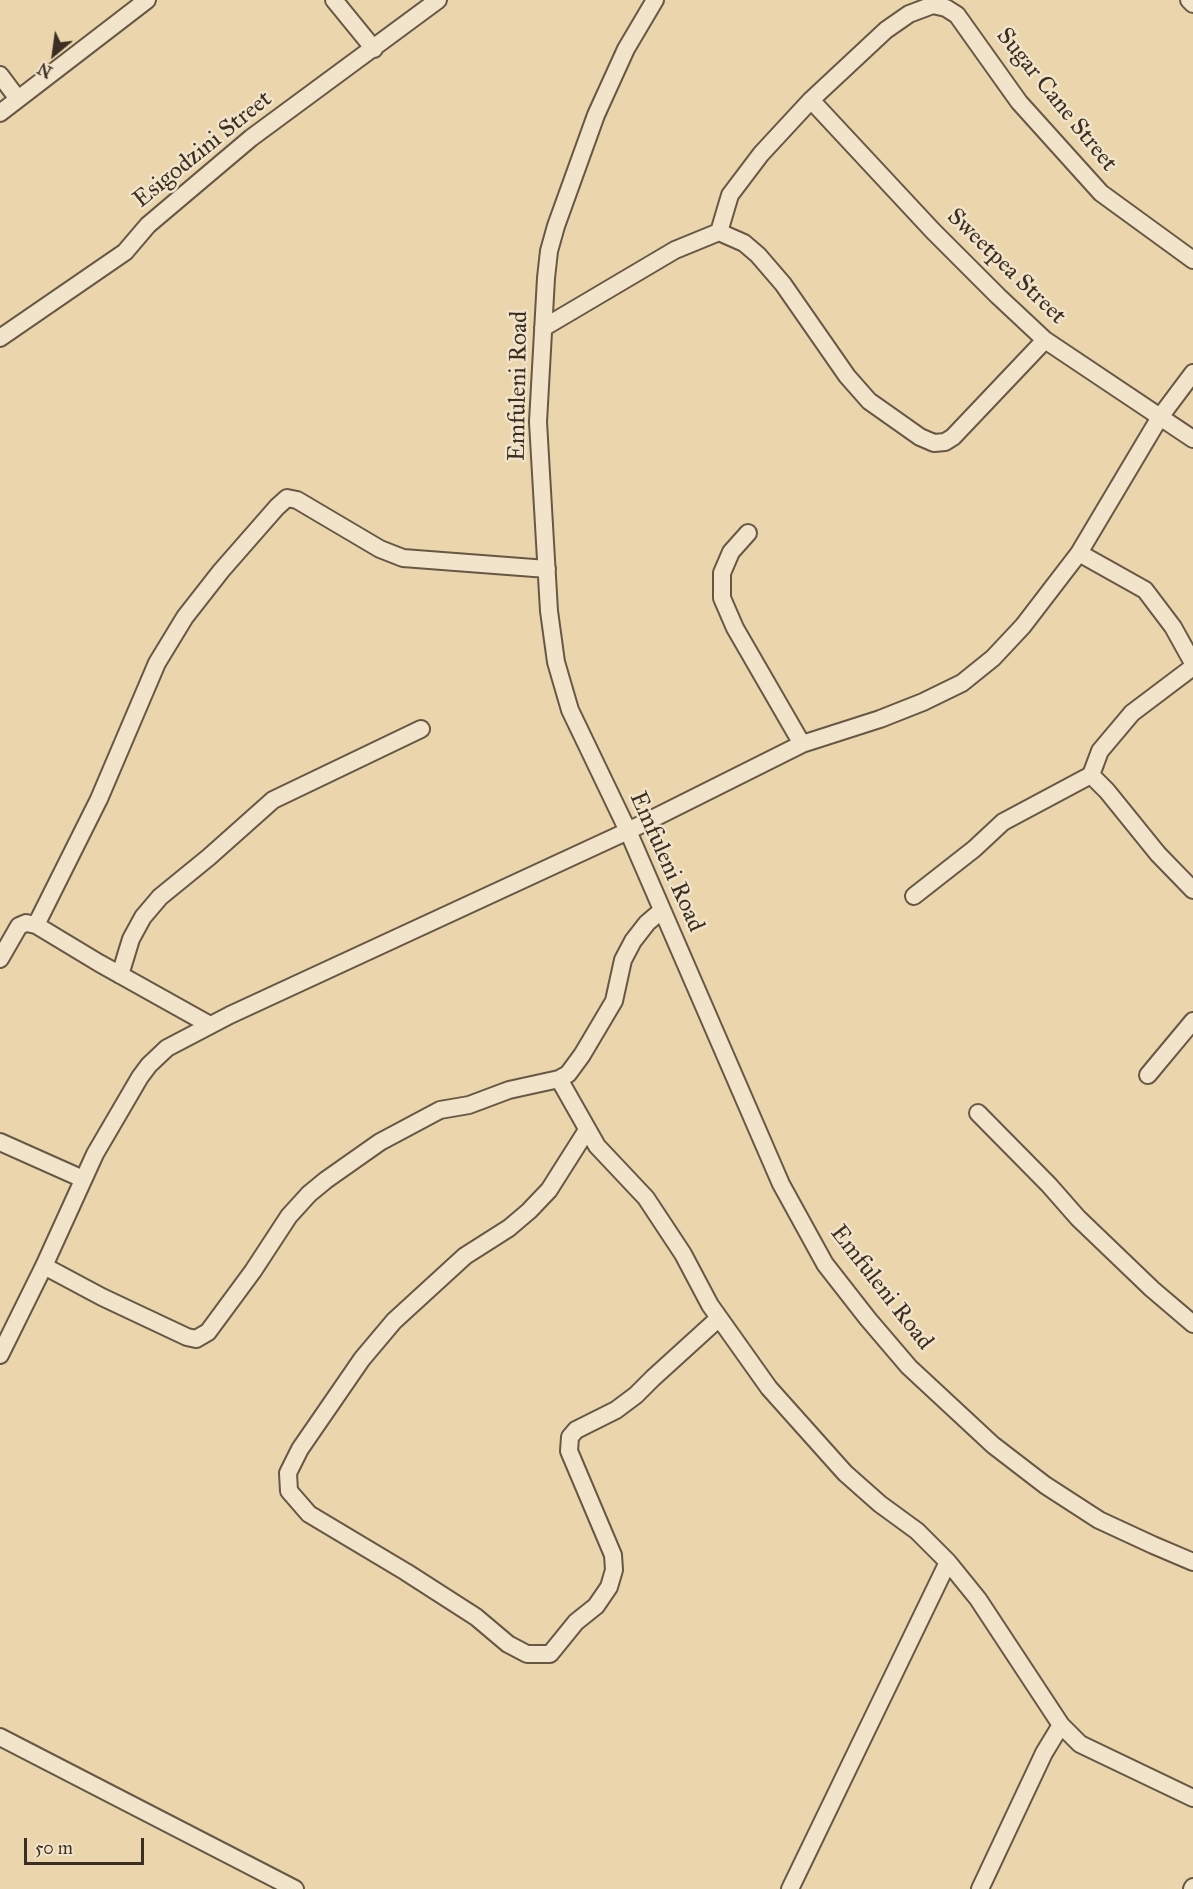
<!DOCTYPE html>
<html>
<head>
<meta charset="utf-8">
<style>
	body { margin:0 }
	#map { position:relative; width:1193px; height:1889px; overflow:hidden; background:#ead5ad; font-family:"IM FELL Great Primer",serif }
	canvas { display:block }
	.north { position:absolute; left:24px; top:24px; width:60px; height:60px; -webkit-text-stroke:4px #f1e4ca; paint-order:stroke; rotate:209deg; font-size:16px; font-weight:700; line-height:24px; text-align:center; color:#3a2f22 }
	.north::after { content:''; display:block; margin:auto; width:21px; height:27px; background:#3a2f22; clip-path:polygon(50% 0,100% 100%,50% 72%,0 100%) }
	.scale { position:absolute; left:24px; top:1838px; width:120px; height:27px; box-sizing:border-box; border:3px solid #3a2f22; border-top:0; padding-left:8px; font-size:18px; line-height:21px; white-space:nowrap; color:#3a2f22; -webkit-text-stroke:4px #f1e4ca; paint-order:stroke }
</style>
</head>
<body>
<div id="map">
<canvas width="1193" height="1889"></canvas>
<div class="north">N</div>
<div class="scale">50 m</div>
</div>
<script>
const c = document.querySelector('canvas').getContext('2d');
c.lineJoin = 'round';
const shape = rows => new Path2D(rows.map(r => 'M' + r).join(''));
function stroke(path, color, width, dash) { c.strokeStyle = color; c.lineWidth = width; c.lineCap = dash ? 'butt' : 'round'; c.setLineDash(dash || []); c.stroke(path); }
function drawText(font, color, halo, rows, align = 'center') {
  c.font = font + ' "IM FELL Great Primer",serif'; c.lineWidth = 5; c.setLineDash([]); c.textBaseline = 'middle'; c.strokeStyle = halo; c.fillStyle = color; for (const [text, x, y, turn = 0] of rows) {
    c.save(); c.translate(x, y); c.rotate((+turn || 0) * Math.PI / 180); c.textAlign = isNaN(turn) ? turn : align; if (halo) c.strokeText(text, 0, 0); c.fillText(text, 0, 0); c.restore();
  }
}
const minor = shape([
	[334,0,374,49],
	[655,0,626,49,596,115,556,226,549,251,546,278,538,422,549,611,556,662,570,710,628,831,781,1184,825,1264,868,1319,909,1367,993,1445,1045,1485,1099,1520,1153,1545,1193,1562],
	[1189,0,1193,4],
	[0,75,18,99],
	[811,100,933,231,998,296,1045,340,1193,439],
	[0,113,147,0],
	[719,232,730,195,761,154,811,100,886,30,909,14,933,5,946,8,957,15,1019,102,1101,193,1193,260],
	[543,328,675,250,719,232,744,243,758,255,783,284,847,376,869,401,920,437,934,443,945,442,953,437,1045,340],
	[0,338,125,252,148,225,251,138,438,0],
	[748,533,731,552,722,573,722,598,735,628,802,744],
	[1079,553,1145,590,1173,627,1193,663],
	[1193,667,1132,713,1100,751,1091,775,1107,791,1158,854,1193,890],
	[914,896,974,849,1003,822,1091,775],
	[36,925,99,799,157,663,185,617,221,571,277,507,287,498,297,500,380,549,403,558,547,569],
	[0,959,19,926,26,923,36,925,99,963,210,1025],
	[120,975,131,939,143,917,160,897,209,857,273,800,421,729],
	[1148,1075,1193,1021],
	[559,1079,597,1146,646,1198,683,1254,710,1305,769,1388,845,1473,880,1504,917,1531,948,1562,978,1599,1061,1725,1080,1744,1193,1798],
	[978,1113,1049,1185,1078,1218,1152,1289,1193,1324],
	[587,1130,549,1190,529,1211,509,1228,465,1256,394,1321,362,1359,300,1449,288,1473,289,1491,309,1514,406,1572,476,1617,508,1644,527,1654,550,1654,576,1622,596,1606,609,1587,614,1570,613,1555,569,1451,570,1437,576,1430,616,1410,636,1395,653,1378,719,1318],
	[0,1142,83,1179],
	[44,1266,102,1297,187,1337,196,1339,208,1332,253,1271,289,1216,309,1194,326,1180,380,1142,440,1110,469,1105,509,1090,559,1079,568,1074,582,1055,614,1001,623,960,633,941,647,923,661,911],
	[0,1355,44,1266,95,1154,140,1077,149,1065,167,1048,230,1015,628,831,802,744,880,719,923,702,962,683,993,658,1023,626,1079,553,1160,417,1193,373],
	[0,1737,295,1889],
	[790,1889,948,1562],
	[980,1889,1044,1753,1061,1725],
	[1192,1889,1193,1887]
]);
stroke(minor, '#665845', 20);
stroke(minor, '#f1e4ca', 16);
drawText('24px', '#3a2f22', '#f1e4ca', [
	["Sugar Cane Street",1056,100,51],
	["Esigodzini Street",203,150,-39],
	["Sweetpea Street",1006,267,44],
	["Emfuleni Road",519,386,-89],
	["Emfuleni Road",666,862,66],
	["Emfuleni Road",881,1288,52]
]);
</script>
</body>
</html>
